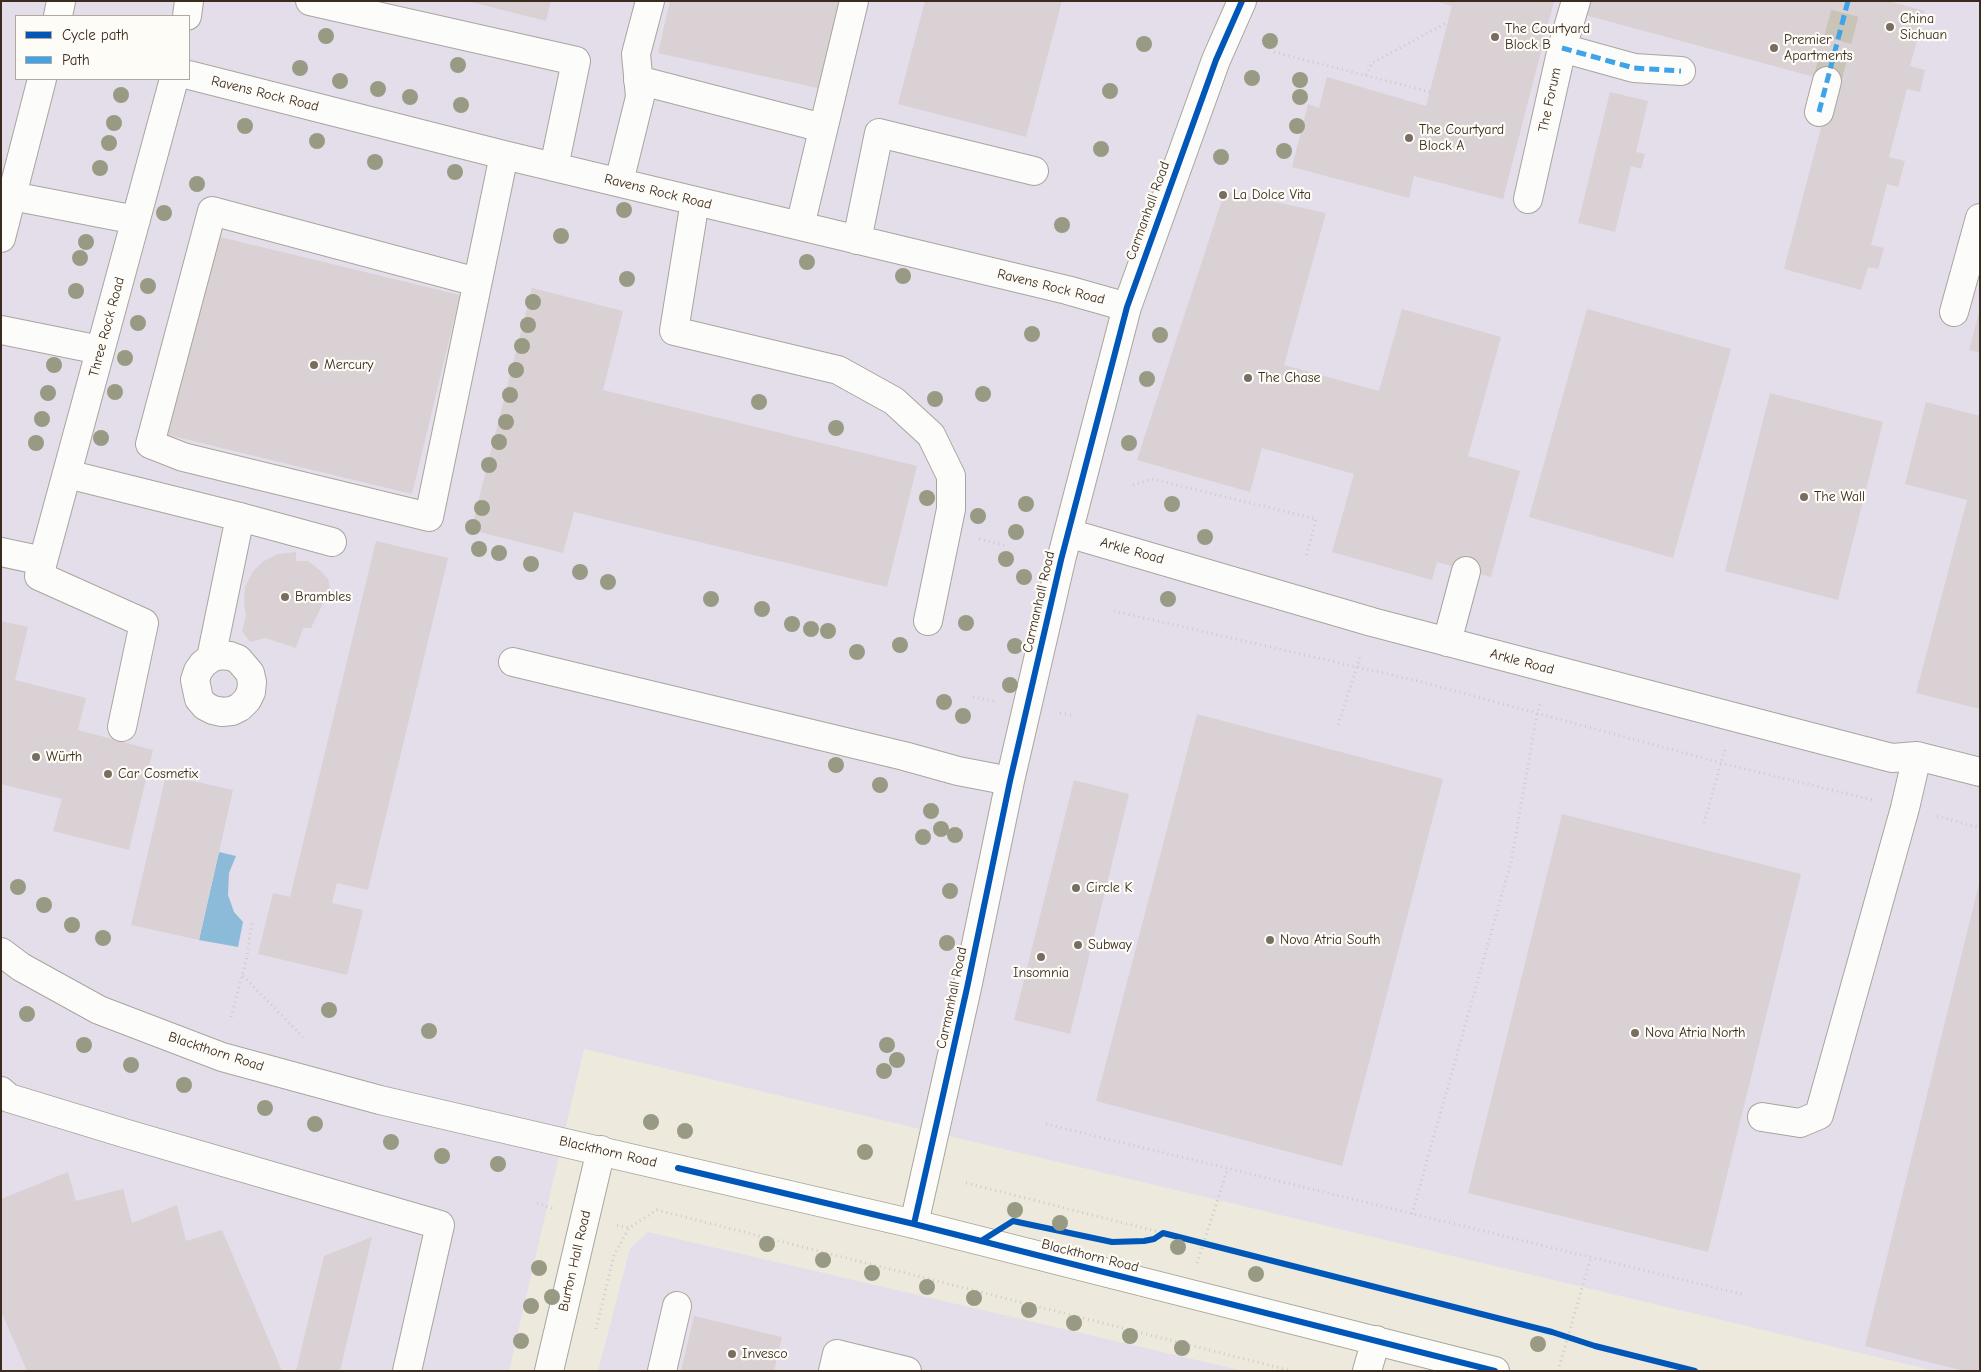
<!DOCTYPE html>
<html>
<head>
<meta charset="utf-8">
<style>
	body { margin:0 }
	#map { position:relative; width:1981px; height:1372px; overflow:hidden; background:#edeadd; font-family:"Comic Neue",sans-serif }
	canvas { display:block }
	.frame { position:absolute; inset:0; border:2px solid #3b2a1e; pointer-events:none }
	.legend { position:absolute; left:15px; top:15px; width:175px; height:65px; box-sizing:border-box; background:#fdfcf7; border:1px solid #afa8a0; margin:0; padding:6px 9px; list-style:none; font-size:15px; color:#3b2a1e }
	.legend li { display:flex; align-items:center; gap:10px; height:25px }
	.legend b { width:25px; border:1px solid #afa8a0 }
</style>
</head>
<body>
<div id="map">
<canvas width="1981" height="1372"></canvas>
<div class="frame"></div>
<ul class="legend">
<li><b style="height:6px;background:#0057b8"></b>Cycle path</li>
<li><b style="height:6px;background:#3fa3ea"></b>Path</li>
</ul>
</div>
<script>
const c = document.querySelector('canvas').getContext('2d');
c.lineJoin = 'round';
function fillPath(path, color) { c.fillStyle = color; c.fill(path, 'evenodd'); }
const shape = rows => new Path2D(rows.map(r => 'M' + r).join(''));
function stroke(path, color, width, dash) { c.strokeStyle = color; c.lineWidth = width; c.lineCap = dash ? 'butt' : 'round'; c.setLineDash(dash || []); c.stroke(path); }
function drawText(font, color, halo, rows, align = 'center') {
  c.font = font + ' "Comic Neue",sans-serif'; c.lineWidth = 4.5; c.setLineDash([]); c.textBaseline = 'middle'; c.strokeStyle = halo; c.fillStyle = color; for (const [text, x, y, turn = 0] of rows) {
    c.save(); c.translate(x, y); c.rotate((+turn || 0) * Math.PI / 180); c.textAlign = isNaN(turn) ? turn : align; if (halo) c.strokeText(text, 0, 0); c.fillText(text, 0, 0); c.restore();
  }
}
fillPath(shape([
	[1,1,1980,1,1980,1371,1935,1371,584,1049,509,1371,1,1371],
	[16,16,189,16,189,79,16,79],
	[648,1232,1244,1371,598,1371,630,1248]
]), '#e4deeb');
fillPath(shape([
	[219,852,236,856,229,873,228,895,234,912,243,922,238,947,199,940]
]), '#8cbad9');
fillPath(shape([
	[467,1,551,1,546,21],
	[670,1,841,1,822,89,658,53],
	[925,1,1062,1,1026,137,898,104],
	[1435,1,1554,1,1503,199,1414,176,1409,198,1292,167,1308,104,1319,108,1327,77,1426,106,1452,6],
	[1589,1,1888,1,1925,11,1910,66,1925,70,1920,92,1907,89,1889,157,1905,161,1898,187,1887,184,1871,245,1884,248,1878,269,1868,267,1861,290,1784,269,1833,82,1585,15],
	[1610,92,1648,101,1636,152,1645,154,1641,169,1631,166,1615,232,1578,223],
	[1225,191,1326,213,1284,365,1379,391,1402,309,1501,337,1468,456,1520,471,1491,577,1437,562,1432,580,1332,552,1354,474,1262,448,1250,492,1137,460],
	[216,236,460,295,412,494,168,435],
	[532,288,623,311,603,390,917,466,887,587,574,512,563,553,471,530],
	[1587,309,1731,349,1673,558,1529,517],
	[1979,312,1980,312,1980,353,1969,350],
	[1770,393,1883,422,1838,600,1725,571],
	[1926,402,1980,416,1980,709,1916,693,1967,500,1905,484],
	[376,541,448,558,368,890,337,883,332,903,363,910,347,975,258,954,273,893,290,897],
	[296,552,296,561,308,561,322,572,328,579,330,589,311,628,303,628,296,648,265,638,250,642,242,631,246,615,244,604,245,587,253,571,264,561,278,554],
	[1,621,28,627,15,680,86,698,78,730,153,750,129,850,53,831,62,799,1,784],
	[1197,714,1443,779,1342,1166,1096,1101],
	[166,775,233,790,199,940,131,925],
	[1074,780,1129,794,1070,1034,1014,1020],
	[1562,814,1801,874,1708,1252,1468,1193],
	[1979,884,1980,1371,1964,1371,1865,1346],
	[68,1172,76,1201,123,1189,132,1223,177,1205,186,1241,222,1230,282,1371,27,1371,1,1311,1,1199],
	[372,1237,340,1371,296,1371,324,1256],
	[694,1316,782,1337,774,1371,681,1371]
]), '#d9d1d3');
stroke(shape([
	[1827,81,1848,1]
]), '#c9c4b7', 28, [28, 14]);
const minor = shape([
	[310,1,576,61,554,167],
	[58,16,61,1],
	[187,16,189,1],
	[1562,48,1634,68,1681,71],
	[189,75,504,155,1067,290,1127,307],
	[638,80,823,128],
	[1819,112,1827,81],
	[619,182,640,97,636,54,650,1],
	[12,196,136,220],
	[1528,199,1562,48,1576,1],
	[695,201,674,331,838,370,894,401,931,435,951,476,951,509,928,621],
	[800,226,854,1],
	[1,238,42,79],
	[857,240,879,133,1034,171],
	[477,282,212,211,150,444,183,457,429,517,504,155],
	[1954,312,1980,218],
	[1,330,100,350],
	[67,474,240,517,332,542],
	[1068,533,1372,622,1734,717,1892,758,1917,756,1980,772],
	[1,552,43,561],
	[1447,642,1466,571],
	[211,658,220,655,230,656,238,659,250,673,252,682,251,692,247,700,240,707,232,711,222,712,213,710,205,706,199,699,195,680,198,671,203,664,211,658,240,517],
	[513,662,904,756,958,771,1010,781],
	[122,727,144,623,39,576,174,79],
	[1,952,21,967,99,1010,222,1057,380,1100,914,1224,1495,1371],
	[1,1091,9,1098,127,1134,440,1225,407,1371],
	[1762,1117,1800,1123,1819,1115,1905,808,1917,756],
	[914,1224,967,988,1010,781,1061,560,1127,307,1216,60,1242,1],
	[549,1371,601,1150],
	[662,1371,677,1306],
	[833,1371,837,1354,907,1371],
	[1367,1371,1376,1340]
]);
stroke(minor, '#a9a59d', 30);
stroke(shape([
	[1274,52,1430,92],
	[1366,75,1372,63,1448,22],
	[1133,485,1152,479,1316,519,1306,557],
	[979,539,1008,546],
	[1114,611,1418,681,1721,763,1873,800],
	[973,697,994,701],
	[1060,713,1071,715],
	[1338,725,1361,654],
	[1937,816,1980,828],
	[1704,823,1725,749],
	[243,976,303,1037],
	[231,1017,247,957,252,920],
	[1046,1124,1745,1295],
	[679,1137,682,1123],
	[966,1183,1163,1233],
	[537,1203,554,1209],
	[1412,1214,1511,862,1537,714,1541,701],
	[617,1225,629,1228],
	[1197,1263,1228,1168],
	[596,1329,614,1255,629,1228,657,1210,1292,1371],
	[1558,1371,1591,1257]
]), '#cccbc7', 3, [1, 4]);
stroke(minor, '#fcfcfa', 28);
stroke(shape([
	[1562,48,1634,68,1681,71],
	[1819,112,1848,1]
]), '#3fa3ea', 5, [10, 5]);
stroke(shape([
	[678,1168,914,1224,1495,1371],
	[914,1224,967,988,1010,781,1061,560,1127,307,1216,60,1242,1],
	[981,1241,1013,1221,1112,1242,1144,1241,1154,1239,1163,1233,1552,1332,1595,1346,1695,1371]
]), '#0057b8', 6);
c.fillStyle = '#999a83';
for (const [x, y] of [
	[326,36],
	[1270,41],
	[1144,44],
	[458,65],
	[300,68],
	[1252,78],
	[1300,80],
	[340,81],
	[378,89],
	[1110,91],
	[121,95],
	[410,97],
	[1300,97],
	[461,105],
	[114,123],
	[245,126],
	[1297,126],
	[317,141],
	[109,143],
	[1101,149],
	[1284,151],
	[1221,157],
	[375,162],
	[100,168],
	[455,172],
	[197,184],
	[624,210],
	[164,213],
	[1062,225],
	[561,236],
	[86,242],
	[80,258],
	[807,262],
	[903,276],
	[627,279],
	[148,286],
	[76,291],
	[533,302],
	[138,323],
	[528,325],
	[1032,334],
	[1160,335],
	[522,346],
	[125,358],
	[54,365],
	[516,370],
	[1147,379],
	[115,392],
	[48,393],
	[983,394],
	[510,395],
	[935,399],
	[759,402],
	[42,419],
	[506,422],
	[836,428],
	[101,438],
	[499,442],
	[36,443],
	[1129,443],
	[489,465],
	[927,498],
	[1026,504],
	[1172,504],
	[482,508],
	[978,516],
	[473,527],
	[1016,532],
	[1205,537],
	[479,549],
	[499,553],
	[1006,559],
	[531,564],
	[580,572],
	[1024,577],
	[608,582],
	[711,599],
	[1168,599],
	[762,609],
	[966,623],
	[792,624],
	[811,629],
	[828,631],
	[900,645],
	[1015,646],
	[857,652],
	[1010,685],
	[944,702],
	[963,716],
	[836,765],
	[880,785],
	[931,811],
	[941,829],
	[955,835],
	[923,837],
	[18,887],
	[950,891],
	[44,905],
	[72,925],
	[103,938],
	[947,943],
	[329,1010],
	[27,1014],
	[429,1031],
	[84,1045],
	[887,1045],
	[897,1060],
	[131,1065],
	[884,1071],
	[184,1085],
	[265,1108],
	[651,1122],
	[315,1124],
	[685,1131],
	[391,1142],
	[865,1152],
	[442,1156],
	[498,1164],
	[1015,1210],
	[1060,1223],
	[767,1244],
	[1178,1247],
	[823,1260],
	[539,1268],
	[872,1273],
	[1256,1274],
	[927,1287],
	[552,1297],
	[974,1298],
	[531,1306],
	[1029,1310],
	[1074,1323],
	[1130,1336],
	[521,1341],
	[1538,1344],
	[1182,1348]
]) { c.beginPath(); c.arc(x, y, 8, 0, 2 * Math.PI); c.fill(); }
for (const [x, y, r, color] of [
	[1890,27,5,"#796d61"],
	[1495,37,5,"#796d61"],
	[1774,48,5,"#796d61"],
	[1409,138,5,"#796d61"],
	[1223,195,5,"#796d61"],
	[314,365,5,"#796d61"],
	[1248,378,5,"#796d61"],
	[1804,497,5,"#796d61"],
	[285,597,5,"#796d61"],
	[36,757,5,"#796d61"],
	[108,774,5,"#796d61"],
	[1076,888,5,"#796d61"],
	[1270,940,5,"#796d61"],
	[1078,945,5,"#796d61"],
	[1041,957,5,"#796d61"],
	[1635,1033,5,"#796d61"],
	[732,1354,5,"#796d61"]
]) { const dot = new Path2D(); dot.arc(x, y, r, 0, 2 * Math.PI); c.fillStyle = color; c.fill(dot); stroke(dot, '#fdfcf7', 2); }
drawText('14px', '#3b2a1e', '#fdfcf7', [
	["China",1900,19],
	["Sichuan",1900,35],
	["The Courtyard",1505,29],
	["Block B",1505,45],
	["Premier",1784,40],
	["Apartments",1784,56],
	["The Courtyard",1419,130],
	["Block A",1419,146],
	["La Dolce Vita",1233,195],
	["Mercury",324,365],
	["The Chase",1258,378],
	["The Wall",1814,497],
	["Brambles",295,597],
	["Würth",46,757],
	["Car Cosmetix",118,774],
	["Circle K",1086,888],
	["Nova Atria South",1280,940],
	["Subway",1088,945],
	["Insomnia",1041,973,"center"],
	["Nova Atria North",1645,1033],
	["Invesco",742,1354]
], 'left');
drawText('14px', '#3b2a1e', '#fdfcf7', [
	["Ravens Rock Road",265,94,14],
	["The Forum",1550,100,-78],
	["Ravens Rock Road",658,192,14],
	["Carmanhall Road",1148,211,-70],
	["Ravens Rock Road",1051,287,14],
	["Three Rock Road",107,327,-75],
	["Arkle Road",1132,551,16],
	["Carmanhall Road",1039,602,-77],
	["Arkle Road",1522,662,15],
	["Carmanhall Road",952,998,-78],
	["Blackthorn Road",216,1052,18],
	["Blackthorn Road",608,1152,13],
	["Blackthorn Road",1090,1256,14],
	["Burton Hall Road",575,1261,-77]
]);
</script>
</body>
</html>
